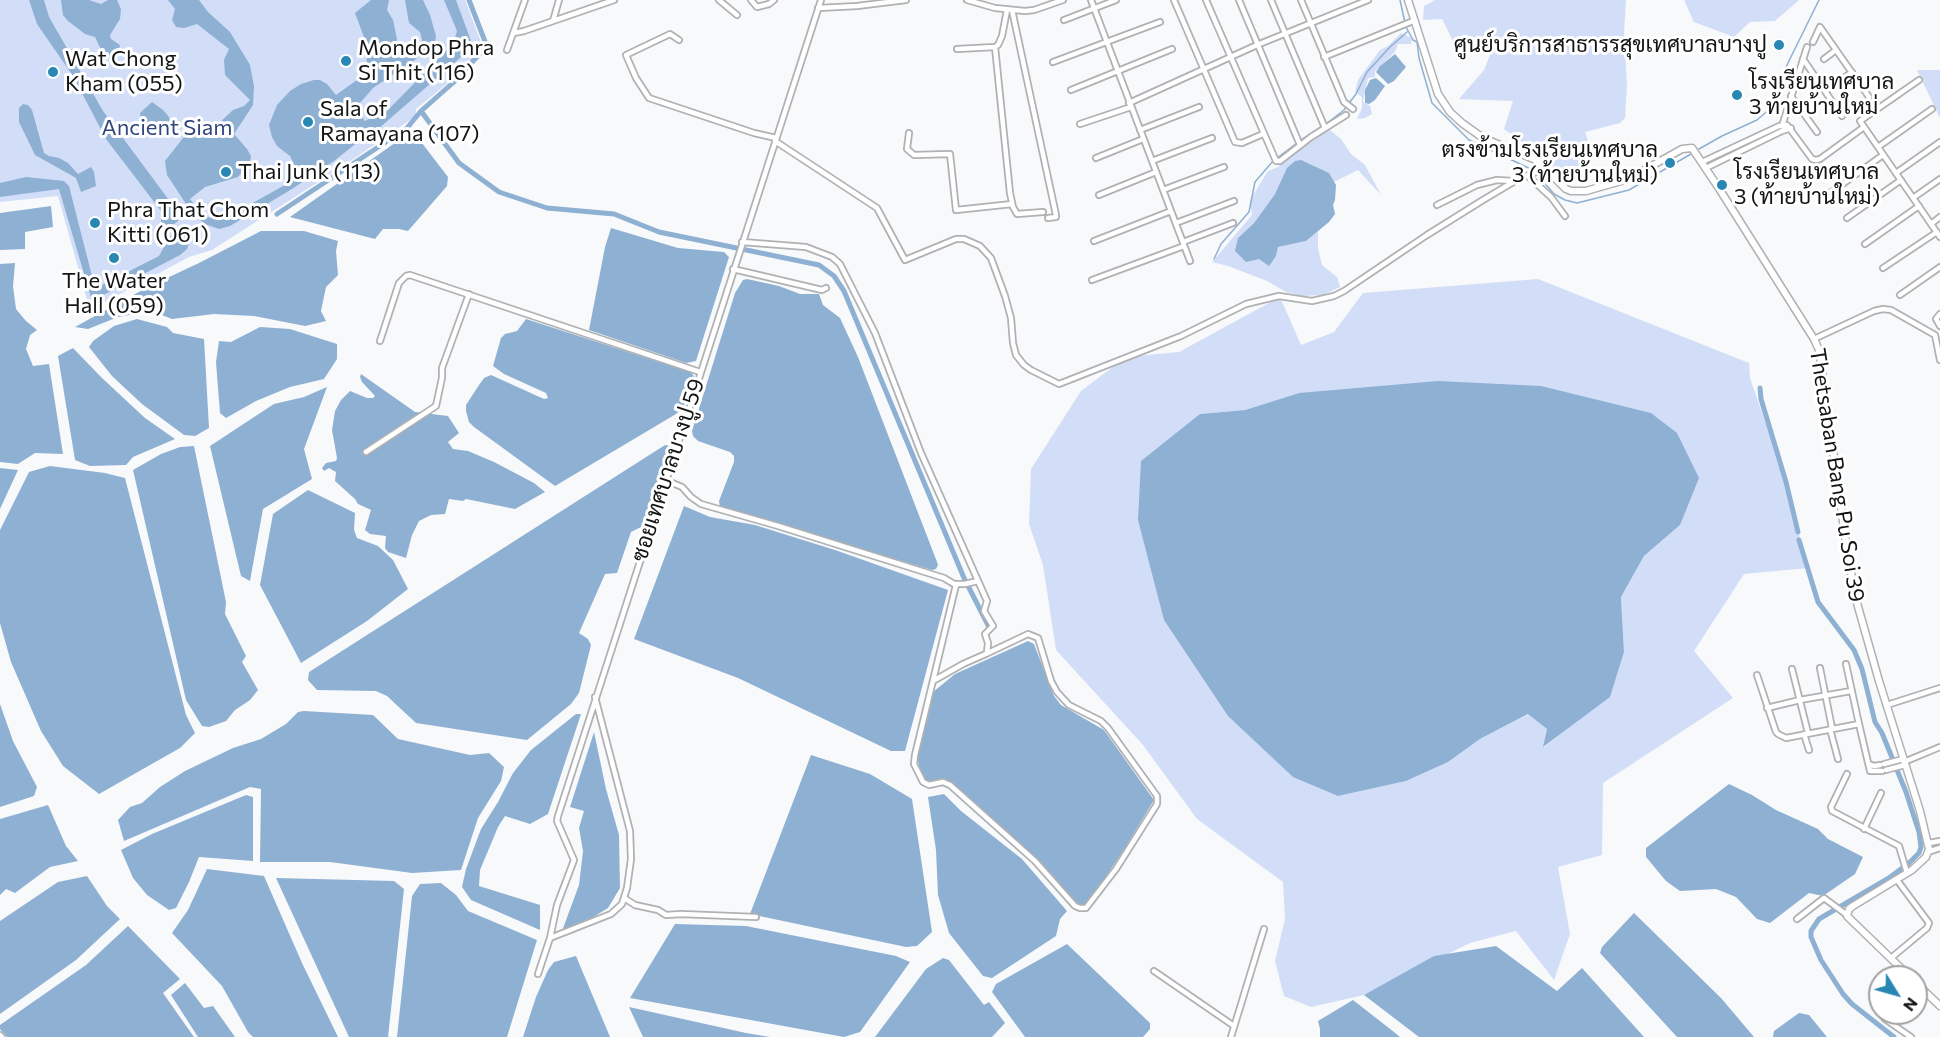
<!DOCTYPE html>
<html>
<head>
<meta charset="utf-8">
<style>
	body { margin:0 }
	#map { position:relative; width:1940px; height:1037px; overflow:hidden; background:#f8f9fb; font-family:Commissioner,sans-serif }
	canvas { display:block }
	.north { position:absolute; left:1868px; top:965px; width:60px; height:60px; box-sizing:border-box; background:#fff; border:2px solid #a1a1a1; border-radius:50%; rotate:127deg; font-size:16px; font-weight:700; line-height:24px; text-align:center; color:#131414 }
	.north::after { content:''; display:block; margin:auto; width:21px; height:27px; background:#2887b3; clip-path:polygon(50% 0,100% 100%,50% 72%,0 100%) }
</style>
</head>
<body>
<div id="map">
<canvas width="1940" height="1037"></canvas>
<div class="north">N</div>
</div>
<script>
const c = document.querySelector('canvas').getContext('2d');
c.lineJoin = 'round';
function fillPath(path, color) { c.fillStyle = color; c.fill(path, 'evenodd'); }
const shape = rows => new Path2D(rows.map(r => 'M' + r).join(''));
function stroke(path, color, width, dash) { c.strokeStyle = color; c.lineWidth = width; c.lineCap = dash ? 'butt' : 'round'; c.setLineDash(dash || []); c.stroke(path); }
function drawText(font, color, halo, rows, align = 'center') {
  c.font = font + ' Commissioner,Sarabun,sans-serif'; c.lineWidth = 6; c.setLineDash([]); c.textBaseline = 'middle'; c.strokeStyle = halo; c.fillStyle = color; for (const [text, x, y, turn = 0] of rows) {
    c.save(); c.translate(x, y); c.rotate((+turn || 0) * Math.PI / 180); c.textAlign = isNaN(turn) ? turn : align; if (halo) c.strokeText(text, 0, 0); c.fillText(text, 0, 0); c.restore();
  }
}
fillPath(shape([
	[0,0,465,0,483,47,454,78,416,109,416,116,345,165,212,250,189,257,90,310,58,196,0,202],
	[1435,0,1626,0,1624,33,1627,85,1625,118,1620,123,1585,132,1593,156,1582,169,1562,175,1545,163,1519,140,1504,129,1513,101,1459,99,1484,70,1494,45,1455,45,1442,19,1423,20,1424,6],
	[1684,0,1799,0,1775,21,1750,22,1734,37,1694,22],
	[1401,33,1412,38,1411,44,1398,44,1395,52,1375,71,1375,77,1368,78,1363,102,1370,106,1372,114,1365,118,1357,119,1362,108,1362,97,1355,92,1358,80,1380,50,1388,46],
	[1917,70,1940,70,1940,118],
	[1330,130,1341,139,1351,154,1365,165,1381,195,1358,170,1334,182,1329,173,1324,171,1275,194,1254,223,1238,238,1259,259,1276,256,1278,247,1306,241,1318,231,1318,248,1322,265,1337,277,1340,287,1323,295,1303,296,1286,292,1267,281,1228,266,1212,262,1252,215,1250,200,1268,171,1278,167,1298,147,1319,132],
	[1538,279,1749,363,1750,378,1782,470,1808,568,1744,574,1694,651,1733,698,1603,783,1602,855,1558,867,1570,934,1554,980,1516,931,1470,943,1364,995,1311,1007,1284,996,1275,961,1285,919,1283,882,1197,819,1143,745,1056,650,1043,565,1029,524,1031,469,1081,391,1126,357,1179,352,1280,297,1301,345,1334,332,1363,293],
	[1299,393,1680,525,1644,556,1621,597,1624,652,1576,722,1544,747,1547,729,1529,714,1480,739,1448,762,1406,781,1338,796,1200,414,1245,410]
]), '#d2def8');
fillPath(shape([
	[29,0,44,0,49,17,103,111,177,211,178,221,170,227,161,222,161,211,106,139,73,76,37,24],
	[61,0,89,0,101,4,108,0,117,0,121,9,120,19,110,35,111,39,120,45,117,57,112,60,105,58,95,37,85,34,68,21,63,15],
	[168,0,199,0,208,12,230,32,250,65,254,86,253,105,234,134,247,149,251,156,250,163,238,177,205,187,190,199,203,215,214,219,227,217,242,209,292,181,295,167,290,156,277,146,272,137,269,125,277,105,290,91,301,84,314,80,320,80,327,84,336,95,357,80,366,66,368,48,355,13,371,0,389,0,387,10,393,20,397,39,395,47,397,51,407,54,411,53,419,46,422,40,420,32,409,23,405,0,423,0,430,15,436,36,435,42,431,49,373,88,360,103,364,121,385,113,453,44,457,31,444,0,456,0,471,41,468,51,378,129,373,130,334,161,292,189,230,226,219,229,205,224,192,213,167,175,165,161,183,138,196,134,201,135,216,126,233,110,244,106,250,100,225,75,224,60,229,49,197,24,184,28,176,27,172,20,175,9],
	[1395,54,1406,67,1394,81,1388,84,1376,72,1380,66],
	[1376,78,1385,86,1375,100,1369,104,1365,103,1365,90,1370,80],
	[152,102,163,110,169,117,171,126,168,134,161,138,149,130,141,121,140,113],
	[23,104,28,105,32,110,44,153,49,156,59,158,68,163,78,174,91,167,94,172,96,186,81,192,76,178,35,155,19,122,19,108],
	[409,133,415,134,448,177,447,186,408,231,399,229,383,229,375,239,290,217],
	[1301,160,1329,173,1336,185,1335,200,1333,205,1335,214,1329,222,1306,241,1278,247,1276,256,1269,266,1259,259,1246,262,1235,251,1238,238,1254,223,1275,194,1287,168,1295,161],
	[26,177,64,181,69,186,92,276,100,286,159,256,170,236,187,224,190,241,187,249,180,255,92,301,59,189,0,197,0,183],
	[51,206,53,227,25,232,25,249,0,250,0,213],
	[611,228,678,248,724,252,729,257,696,361,686,363,589,330,605,247],
	[261,231,304,231,338,241,336,251,338,275,326,287,321,311,326,321,305,326,254,316,214,314,172,319,152,311,118,317,88,329,75,327,148,287,199,263],
	[15,263,13,286,16,309,26,321,37,330,30,335,26,349,33,366,49,364,63,454,35,453,18,464,0,462,0,264],
	[747,279,779,286,800,294,819,294,823,305,840,318,858,357,937,562,938,565,936,569,932,570,720,507,719,501,734,462,734,456,730,452,698,441,693,436,692,431,735,293,743,280],
	[137,319,167,327,173,333,204,339,209,428,195,436,184,435,142,404,112,376,89,347,93,341,114,326],
	[526,319,690,372,694,376,694,380,683,408,676,414,555,486,474,427,469,422,466,411,466,405,479,385,484,378,491,375,544,399,548,398,546,393,504,374,493,366,501,338,505,334,517,331],
	[260,327,290,329,337,344,337,359,324,379,290,387,256,401,226,418,220,413,216,362,219,341,231,342],
	[73,348,102,378,145,418,175,439,133,457,126,465,90,466,75,460,58,356],
	[361,374,415,412,448,416,459,433,448,442,453,449,468,451,494,462,534,483,545,492,515,509,466,499,463,501,449,499,445,514,431,515,419,521,412,535,406,558,388,552,385,548,386,536,370,534,365,530,371,510,358,504,355,499,335,481,336,472,329,468,324,471,322,468,326,463,336,461,337,458,332,430,335,411,341,400,350,391,367,398,373,398,375,396,362,382,360,377],
	[1438,381,1541,386,1651,413,1677,433,1699,478,1680,525,1644,556,1621,597,1624,652,1610,697,1543,747,1547,729,1528,714,1480,739,1448,762,1406,781,1338,796,1293,777,1228,716,1164,620,1138,520,1141,461,1200,414,1245,410,1299,393],
	[327,387,304,449,312,479,263,509,250,581,241,576,210,446,274,404,304,397],
	[665,445,670,446,648,514,641,527,631,532,617,573,605,574,579,633,588,639,591,645,579,693,571,704,527,740,416,723,387,696,376,691,317,690,308,680,309,672],
	[194,446,226,602,225,614,246,656,242,662,258,690,250,700,235,710,226,721,209,727,202,726,186,700,133,470,161,454,180,447],
	[50,466,105,473,125,478,186,715,195,733,180,748,99,794,63,766,41,731,11,662,0,623,0,530,29,472],
	[0,468,18,470,0,509],
	[308,490,355,513,354,530,357,538,378,546,393,560,408,589,367,621,301,663,260,585,273,514],
	[684,506,710,517,755,525,835,550,948,590,905,751,891,751,738,678,634,639],
	[1028,641,1034,644,1054,696,1061,705,1104,730,1154,800,1125,848,1086,906,1080,908,1075,906,1040,866,947,781,943,780,930,783,926,780,922,776,917,758,933,692,955,674],
	[0,704,13,741,37,787,34,796,0,807],
	[304,711,373,715,398,739,470,755,489,753,504,767,501,781,478,818,461,870,412,873,330,862,260,862,261,789,250,787,124,841,118,820,130,807,142,803,160,787,185,771,233,748,261,739,286,724,298,712],
	[576,714,581,714,548,814,530,824,505,816,498,827,480,870,479,886,540,905,540,930,471,900,462,887,466,869,481,829,498,802,513,773,531,750],
	[594,732,606,789,619,835,620,888,608,908,587,921,562,931,579,885,583,851,579,828,584,811,570,807],
	[811,755,870,774,912,799,932,932,917,946,906,947,750,914],
	[1729,784,1752,795,1776,810,1818,829,1828,839,1863,857,1855,874,1823,896,1809,893,1770,923,1757,919,1736,897,1716,889,1680,891,1666,881,1646,857,1646,848],
	[944,794,961,811,1022,859,1067,911,1060,919,1056,936,992,978,983,976,949,933,938,895,936,850,928,797],
	[246,795,253,797,253,861,199,857,189,882,176,908,169,910,147,895,133,878,121,850,152,834],
	[48,805,66,846,78,861,50,867,15,893,6,889,0,895,0,819],
	[207,869,264,876,302,963,338,1037,253,1037,248,1032,222,986,172,933,188,910],
	[87,876,107,906,120,919,76,960,0,1014,0,921,58,882],
	[276,878,394,881,404,889,388,1037,349,1037],
	[441,883,456,895,468,911,537,940,507,1037,397,1037,412,896,420,884],
	[1634,913,1721,998,1754,1037,1677,1037,1600,953,1602,947],
	[675,924,746,926,896,956,910,962,860,1032,844,1037,630,998],
	[128,926,180,979,163,993,194,1037,7,1037,0,1029,0,1025,86,965],
	[1067,944,1150,1023,1150,1029,1143,1037,1025,1037,992,992,996,984],
	[1496,946,1557,991,1582,968,1644,1037,1419,1037,1364,995,1434,956],
	[576,956,610,1037,523,1037,536,997,548,970,554,962],
	[943,958,949,960,984,1005,989,1002,1005,1023,992,1037,875,1037,926,969],
	[185,983,204,1008,213,1006,235,1037,198,1037,171,995],
	[1353,1000,1394,1032,1400,1037,1320,1037,1320,1029,1318,1021],
	[629,1007,746,1033,770,1037,643,1037],
	[1799,1013,1809,1015,1827,1037,1773,1037,1774,1031]
]), '#8eb0d3');
stroke(shape([
	[1400,0,1405,23],
	[1406,27,1413,40,1417,42,1419,58,1432,103,1469,140,1533,170],
	[1326,124,1344,110,1356,94,1367,72,1390,47,1407,32],
	[1301,140,1322,126],
	[1699,149,1722,136,1757,120,1772,107,1786,67,1819,0],
	[1277,158,1297,143],
	[1536,173,1554,194,1565,200,1577,203,1629,190,1691,154],
	[1214,259,1221,244,1249,212,1255,182,1273,161]
]), '#8eb0d3', 1.5);
stroke(shape([
	[421,111,459,163,499,192,547,208,614,214,659,232,819,265,834,276,844,291,964,578,989,627],
	[277,214,407,128,421,111,455,81,484,49,486,44,469,0],
	[1760,388,1761,399,1786,482,1798,532],
	[1799,540,1818,602,1854,650,1862,669,1875,722,1882,733,1906,792,1919,832,1921,847,1919,853,1909,863,1889,878,1819,919,1811,931,1811,937,1821,960,1843,994,1852,1004,1894,1037]
]), '#8eb0d3', 5);
const minor = shape([
	[719,0,737,15],
	[751,0,757,7,769,4,774,0],
	[967,0,995,8,1025,11,1034,10,1063,0],
	[1091,0,1190,261],
	[1174,0,1235,142,1242,143,1263,134],
	[1206,0,1276,161,1280,161,1311,137,1346,115],
	[1239,0,1300,145],
	[1271,0,1325,128],
	[1301,0,1344,102,1353,109],
	[818,8,857,6,906,0],
	[1012,10,1056,215,1056,217,1048,218],
	[1064,20,1116,0],
	[553,21,559,0],
	[514,33,524,31,614,0],
	[679,40,670,34,626,55,636,78,649,98,754,133,776,138],
	[1813,42,1820,27,1869,97],
	[995,47,1010,193,1013,207,1017,214,1043,212],
	[957,49,995,47,998,45,1002,36,1007,10],
	[507,50,525,0],
	[1324,57,1413,21],
	[1803,59,1842,116],
	[1824,59,1836,50],
	[1053,62,1160,22],
	[1919,80,1860,121,1940,237],
	[1071,90,1172,49],
	[1826,91,1852,72],
	[1791,96,1817,132],
	[1129,103,1257,45,1368,0],
	[1080,124,1131,107],
	[1782,126,1807,47],
	[1140,130,1199,107],
	[909,133,907,149,914,155,950,154,956,210,1012,204],
	[775,141,877,208,905,260,956,239,964,239,980,246,991,258,1005,296,1011,318,1013,343,1016,355,1024,365,1031,370,1059,384,1181,336,1246,304,1279,296,1312,301,1334,296,1344,291,1427,235,1483,200,1520,178,1534,173,1541,164],
	[1878,147,1932,109],
	[1096,158,1143,139],
	[1152,161,1212,138],
	[1702,162,1779,126,1787,125,1812,159,1816,160,1820,159,1864,127],
	[1706,168,1782,131,1791,128],
	[1896,173,1940,142],
	[1528,176,1551,197,1565,216],
	[1163,190,1224,167],
	[1830,193,1883,155],
	[1099,195,1156,172],
	[1913,198,1940,179],
	[1437,205,1477,185,1497,180,1513,181],
	[1847,218,1901,180],
	[1176,223,1234,201],
	[1931,224,1940,217],
	[1094,241,1171,211],
	[742,242,806,247,832,257,840,264,875,333,921,453,987,601,984,611,993,626,985,634,988,643,987,652,988,653,1028,634,1038,638,1051,681,1057,692,1069,705,1101,721,1108,728,1157,796,1157,804,1116,869,1086,908,1080,908,1075,906,1035,861,950,785,943,782,929,785,923,782,914,764,915,755,956,585],
	[1183,242,1233,223],
	[1865,244,1919,206],
	[1883,268,1937,232],
	[733,269,822,290,826,288],
	[1092,280,1184,246],
	[1900,295,1940,267],
	[1940,314,1936,319,1940,326],
	[1814,339,1874,311,1883,309,1891,310,1935,335,1940,360],
	[380,341,399,283,406,276,410,275,700,372],
	[366,452,436,406,442,378,442,368,469,294],
	[665,480,682,487,691,497,701,504,778,526,944,578,954,584,965,584,978,581],
	[1846,664,1859,724],
	[1820,668,1832,728],
	[1792,669,1808,733],
	[1757,675,1776,732,1778,734,1786,738,1859,724,1870,771,1882,771],
	[933,681,963,664,988,653],
	[1887,705,1940,688],
	[1767,708,1800,700,1851,691],
	[1830,729,1838,759],
	[1804,734,1809,750],
	[1904,762,1940,747],
	[1869,764,1874,766,1880,765],
	[1884,764,1903,759],
	[1886,770,1905,765],
	[1847,774,1831,807,1832,811,1899,846,1907,873],
	[1864,829,1881,793],
	[1929,843,1940,841],
	[1928,852,1940,848],
	[624,898,635,905,658,910,666,915,681,914,756,917],
	[1797,919,1824,898,1847,915],
	[550,938,557,905,574,860,557,821,558,816,821,0],
	[1891,958,1927,928,1929,923,1897,880],
	[1154,971,1234,1026],
	[538,974,550,938,611,914,622,904,627,888,631,859,630,831,595,697],
	[1885,1019,1911,1037],
	[0,1035,2,1037],
	[1231,1037,1264,929]
]);
const tertiary = shape([
	[1408,0,1438,94,1450,112,1462,123,1483,138,1536,160,1566,189,1571,191,1586,191,1628,179,1682,149,1692,148,1720,190,1814,339,1819,350,1848,557,1857,603,1879,681,1920,811,1929,849,1926,857,1912,870,1853,906,1849,909,1847,916,1910,977],
	[1916,983,1940,1006]
]);
stroke(minor, '#b0b1b3', 8);
stroke(tertiary, '#b0b1b3', 9);
stroke(minor, '#fff', 4.5);
stroke(tertiary, '#fff', 6);
for (const [x, y, r, color] of [
	[1779,45,6,"#2887b3"],
	[346,61,6,"#2887b3"],
	[53,72,6,"#2887b3"],
	[1737,95,6,"#2887b3"],
	[308,122,6,"#2887b3"],
	[1670,163,6,"#2887b3"],
	[226,172,6,"#2887b3"],
	[1722,185,6,"#2887b3"],
	[95,223,6,"#2887b3"],
	[114,258,6,"#2887b3"]
]) { const dot = new Path2D(); dot.arc(x, y, r, 0, 2 * Math.PI); c.fillStyle = color; c.fill(dot); stroke(dot, '#fff', 2); }
drawText('22px', '#131414', '#fff', [
	["ศูนย์บริการสาธารรสุขเทศบาลบางปู",1767,45,"right"],
	["Mondop Phra",358,48],
	["Si Thit (116)",358,73],
	["Wat Chong",65,59],
	["Kham (055)",65,84],
	["โรงเรียนเทศบาล",1749,82],
	["3 ท้ายบ้านใหม่",1749,107],
	["Sala of",320,109],
	["Ramayana (107)",320,134],
	["ตรงข้ามโรงเรียนเทศบาล",1658,150,"right"],
	["3 (ท้ายบ้านใหม่)",1658,175,"right"],
	["Thai Junk (113)",238,172],
	["โรงเรียนเทศบาล",1734,172],
	["3 (ท้ายบ้านใหม่)",1734,197],
	["Phra That Chom",107,210],
	["Kitti (061)",107,235],
	["The Water",114,281,"center"],
	["Hall (059)",114,306,"center"]
], 'left');
drawText('22px', '#32467b', '#fff', [
	["Ancient Siam",167,128]
]);
drawText('22px', '#131414', '#fff', [
	["ซอยเทศบาลบางปู 59",668,470,-72],
	["Thetsaban Bang Pu Soi 39",1837,475,81]
]);
</script>
</body>
</html>
